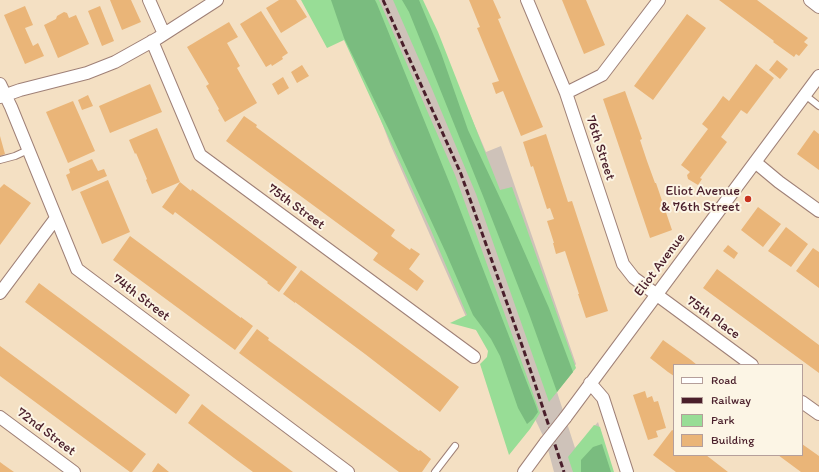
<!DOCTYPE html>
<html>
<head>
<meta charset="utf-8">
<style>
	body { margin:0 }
	#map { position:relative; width:819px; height:472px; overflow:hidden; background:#f4e0c3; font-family:Itim,sans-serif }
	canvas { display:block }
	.legend { position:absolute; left:673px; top:364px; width:130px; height:92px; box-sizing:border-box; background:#fcf5e5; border:1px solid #b59f9b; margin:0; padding:5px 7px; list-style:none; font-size:12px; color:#4a1f2b }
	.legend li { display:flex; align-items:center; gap:8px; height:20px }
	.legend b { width:20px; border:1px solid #b59f9b }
</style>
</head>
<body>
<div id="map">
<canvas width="819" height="472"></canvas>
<ul class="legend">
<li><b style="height:5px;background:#fff"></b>Road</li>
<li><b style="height:5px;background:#4a1f2b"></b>Railway</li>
<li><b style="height:11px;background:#98dd96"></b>Park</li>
<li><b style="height:11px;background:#eab578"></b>Building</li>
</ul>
</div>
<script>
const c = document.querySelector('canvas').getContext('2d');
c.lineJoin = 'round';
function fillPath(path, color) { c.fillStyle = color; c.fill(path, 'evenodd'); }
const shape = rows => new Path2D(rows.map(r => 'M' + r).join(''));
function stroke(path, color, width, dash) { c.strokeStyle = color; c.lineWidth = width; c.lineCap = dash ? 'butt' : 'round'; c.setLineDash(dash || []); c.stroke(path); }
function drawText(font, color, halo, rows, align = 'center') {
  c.font = font + ' Itim,sans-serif'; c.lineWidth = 4; c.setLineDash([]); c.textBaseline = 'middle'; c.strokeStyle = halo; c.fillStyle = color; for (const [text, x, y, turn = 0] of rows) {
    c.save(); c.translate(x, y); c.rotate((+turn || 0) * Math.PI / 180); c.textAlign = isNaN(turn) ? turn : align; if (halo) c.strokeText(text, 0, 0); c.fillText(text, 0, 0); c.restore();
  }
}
fillPath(shape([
	[335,0,419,0,448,63,486,152,501,146,576,364,557,392,575,448,598,422,613,472,554,472,546,442,535,419,488,345,466,317,390,144]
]), '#cec2b9');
fillPath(shape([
	[301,0,379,0,455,175,540,413,530,429,509,455,480,364,487,357,488,351,476,330,450,323,467,315,430,228,344,40,327,48],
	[393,0,423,0,438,32,500,190,512,187,576,368,549,402,476,194,432,89],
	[594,425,600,427,614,472,573,472,568,457]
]), '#98dd96');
fillPath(shape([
	[331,0,375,0,377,4,454,194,536,406,538,412,533,419,527,424,518,408,500,356,491,339,473,315,446,253,389,130,344,38],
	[402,0,419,0,441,53,468,130,508,215,549,308,573,372,557,392,529,314,483,196,409,12],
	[602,444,611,472,581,472,581,460,593,447]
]), '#7abc7f');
fillPath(shape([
	[110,0,131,0,141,22,122,30],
	[279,0,296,0,307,17,281,33,266,8],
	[469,0,493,0,501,18,498,19,543,127,521,136,503,91,496,94,492,83,499,81,477,28,480,27],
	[562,0,586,0,605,45,584,54],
	[719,0,757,0,808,38,804,42,808,45,799,56,796,54,794,57,773,42,774,41],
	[25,6,33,25,25,28,33,46,38,43,44,56,25,64,4,15],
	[100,6,114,41,102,46,88,11],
	[261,11,288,53,282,57,283,59,272,66,271,64,266,67,240,24],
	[64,12,67,13,69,18,76,15,89,44,58,58,44,25,56,19,57,16],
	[687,14,706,28,653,100,634,86],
	[229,22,238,37,227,43,240,66,237,68,257,103,225,122,218,110,219,109,206,86,209,84,187,47],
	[777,60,788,69,780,79,769,70],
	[756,64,774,78,747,114,741,110,721,137,727,142,700,178,702,179,698,185,688,179,687,175,690,172,681,165,708,129,702,124,716,106,723,96,729,101],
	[302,65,309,76,297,83,291,72],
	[283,77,289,88,278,95,272,84],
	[150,84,162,112,110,133,99,106],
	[625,91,642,139,640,140,647,161,655,183,656,183,672,230,650,238,603,99],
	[88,95,93,106,82,110,78,100],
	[73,101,95,151,68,163,46,112],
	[244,116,257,125,256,127,395,230,391,236,410,250,411,248,420,254,409,269,424,281,417,291,373,260,378,253,226,141],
	[157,128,180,182,191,191,192,189,297,267,279,292,267,283,268,282,175,212,173,215,162,207,180,182,152,194,146,180,147,179,136,153,135,154,129,140],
	[814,130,819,134,819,170,797,154],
	[546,134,568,202,572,201,608,311,586,318,578,294,579,294,565,251,556,254,553,243,554,243,547,221,554,219,550,208,547,209,533,166,531,167,523,142],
	[0,136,5,154,0,156],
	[92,159,98,171,104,169,107,176,72,191,66,175,70,173,69,169],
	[108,180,130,232,102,244,80,192],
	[4,184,31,203,0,245,0,188],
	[758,207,781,224,763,247,741,230],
	[786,227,808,244,791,267,768,251],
	[130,236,241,318,241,317,253,326,235,350,113,260],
	[728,245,738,253,734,259,723,251],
	[813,248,819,252,819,288,796,271],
	[717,269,819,345,819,373,703,288],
	[301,270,459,387,440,412,365,354,295,302,295,303,283,294],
	[39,283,190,395,176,414,25,302],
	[257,329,269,338,268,340,279,348,419,451,420,450,431,459,422,472,399,472,239,353],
	[663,340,691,360,697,365,674,365,674,376,668,372,650,358],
	[0,346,146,454,132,472,130,472,0,376],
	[645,391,647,398,652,396,654,402,658,401,666,428,656,431,658,437,648,440,633,395],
	[202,404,212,412,293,472,253,472,234,458,188,423],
	[672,430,674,431,674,455,706,455,728,472,676,472,653,455],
	[802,444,819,456,819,472,801,472,778,455,802,455],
	[0,462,4,465,14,472,0,472],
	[158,463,169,472,152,472]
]), '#eab578');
const service = shape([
	[805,95,819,106],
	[0,160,15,156,28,150],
	[435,472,455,446]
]);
const minor = shape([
	[149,0,164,34],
	[527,0,566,93,623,264,634,278,752,365],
	[810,0,819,7],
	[152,41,200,155,474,357],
	[0,84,11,107,77,269,348,472],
	[566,93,602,75,659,0],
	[0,97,20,90,87,73,115,62,158,38,217,0],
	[755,162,779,182,819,211],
	[0,293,56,218],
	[590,383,603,398,627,472],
	[802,402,819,414],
	[0,417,74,472],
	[565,418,819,76],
	[524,472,546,442]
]);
stroke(service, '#9f8077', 8);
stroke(minor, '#9f8077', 14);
stroke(service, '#fff', 6);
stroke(minor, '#fff', 12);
stroke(shape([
	[383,0,461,174,524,351,538,393,564,472]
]), '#4a1f2b', 3, [6, 3]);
const minorBridge = shape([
	[546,442,565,418]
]);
stroke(minorBridge, '#9f8077', 14, []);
stroke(minorBridge, '#fff', 12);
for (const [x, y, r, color] of [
	[748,199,4,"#c8321e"]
]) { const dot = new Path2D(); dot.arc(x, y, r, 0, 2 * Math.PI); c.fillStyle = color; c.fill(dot); stroke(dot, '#fcf5e5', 1.5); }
drawText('14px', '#4a1f2b', '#fcf5e5', [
	["76th Street",600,148,72],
	["75th Street",296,207,36],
	["Eliot Avenue",660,265,-53],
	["74th Street",141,298,37],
	["75th Place",713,318,36],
	["72nd Street",46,432,37]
]);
drawText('14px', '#4a1f2b', '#fcf5e5', [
	["Eliot Avenue",740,191],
	["& 76th Street",740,207]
], 'right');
</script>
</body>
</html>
